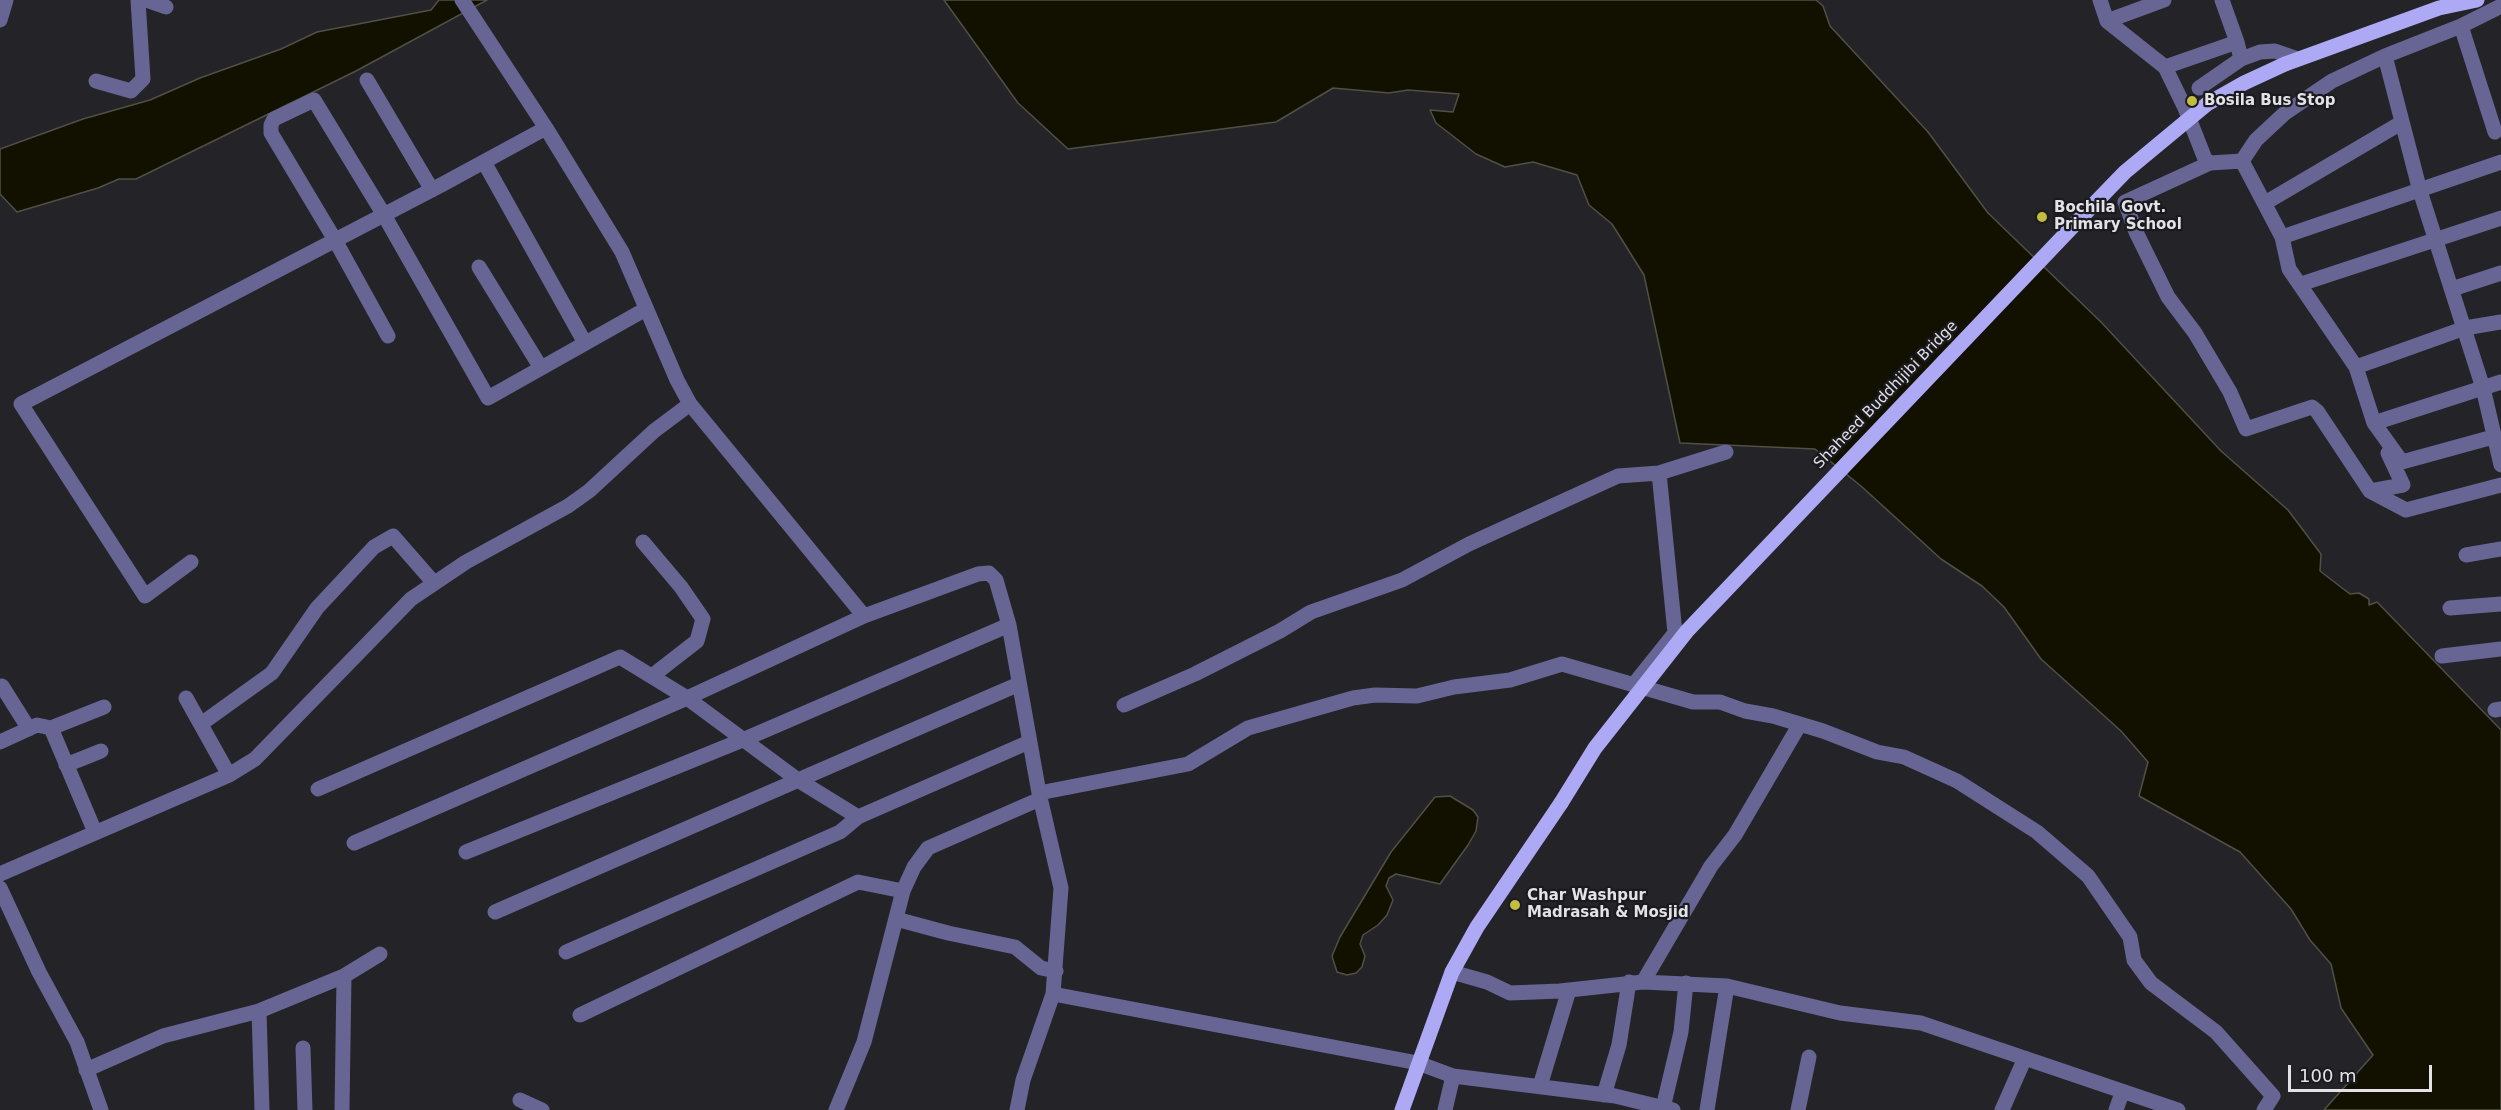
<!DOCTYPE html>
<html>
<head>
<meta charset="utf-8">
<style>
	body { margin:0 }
	#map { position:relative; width:2501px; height:1110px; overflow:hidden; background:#232328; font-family:"DejaVu Sans",sans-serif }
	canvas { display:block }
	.scale { position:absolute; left:2288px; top:1065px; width:144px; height:27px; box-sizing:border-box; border:3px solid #e3e3e7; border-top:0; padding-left:8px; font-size:18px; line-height:21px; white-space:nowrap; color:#e3e3e7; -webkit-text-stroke:4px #1a1a1f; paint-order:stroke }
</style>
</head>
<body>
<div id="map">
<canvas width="2501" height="1110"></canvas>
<div class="scale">100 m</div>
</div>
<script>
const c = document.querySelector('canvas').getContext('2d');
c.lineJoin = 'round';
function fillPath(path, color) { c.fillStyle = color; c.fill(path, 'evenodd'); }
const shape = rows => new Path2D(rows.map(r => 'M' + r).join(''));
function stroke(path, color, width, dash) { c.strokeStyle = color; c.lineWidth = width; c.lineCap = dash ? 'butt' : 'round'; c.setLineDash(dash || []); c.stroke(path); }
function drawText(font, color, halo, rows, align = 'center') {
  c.font = font + ' "DejaVu Sans",sans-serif'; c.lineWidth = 4.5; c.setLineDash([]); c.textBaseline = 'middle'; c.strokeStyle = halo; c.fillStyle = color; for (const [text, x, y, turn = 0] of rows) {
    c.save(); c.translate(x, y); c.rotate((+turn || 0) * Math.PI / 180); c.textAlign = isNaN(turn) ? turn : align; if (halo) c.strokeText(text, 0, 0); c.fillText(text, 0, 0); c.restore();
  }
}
const water = shape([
	[439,0,487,0,356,71,136,179,119,179,98,188,17,212,0,194,0,149,83,119,150,100,200,78,281,49,317,32,431,10,439,0],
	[944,0,1816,0,1823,6,1830,26,1928,132,1988,213,2101,322,2221,451,2288,510,2321,554,2320,571,2350,594,2359,593,2369,599,2369,605,2377,602,2501,730,2501,1110,2324,1110,2373,1055,2341,1008,2331,964,2310,940,2291,909,2240,852,2139,796,2148,762,2121,731,2041,659,2004,607,1982,586,1941,559,1861,486,1815,449,1680,443,1644,275,1612,224,1589,205,1577,175,1533,162,1505,167,1476,154,1436,123,1430,110,1453,112,1459,94,1408,90,1389,93,1333,88,1276,122,1068,149,1018,103,944,0],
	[1450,796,1473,810,1478,817,1476,831,1468,845,1440,884,1396,874,1389,878,1386,886,1393,900,1387,915,1378,925,1363,935,1360,944,1365,956,1362,967,1356,973,1347,975,1337,972,1332,956,1340,937,1391,852,1435,797,1450,796]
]);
fillPath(water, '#121100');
stroke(water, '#515045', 1.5);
stroke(shape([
	[146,0,166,7],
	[462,0,546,128,622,252,677,380,690,404,864,616,978,574,989,573,996,580,1009,625,1039,793,1061,888,1053,994,1418,1063,1453,1076,1615,1096,1673,1110],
	[2100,0,2107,21,2165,67,2185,108,2205,159,2210,163,2242,161,2256,140,2285,113,2332,81,2385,56,2461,26,2501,6],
	[0,20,6,0],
	[2107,21,2164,0],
	[2461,26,2495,132],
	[2385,56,2420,191,2483,388,2501,465],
	[2241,59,2260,52,2275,51,2298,59],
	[2165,67,2237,42],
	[367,80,432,190],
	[96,81,131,91,143,79,138,0],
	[2199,88,2241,59,2237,42,2222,0],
	[2242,161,2282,237,2289,269,2356,367,2374,423,2402,462,2493,437],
	[484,162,585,343],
	[2210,163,2125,202,2136,232,2168,297,2195,333,2230,392,2246,429,2312,407,2317,411,2370,491,2406,510,2501,485],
	[2265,203,2401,123],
	[2282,237,2501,162],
	[479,267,541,368],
	[2301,284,2501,218],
	[2452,289,2501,273],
	[388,336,335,240,271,133,271,125,274,119,314,100,384,215,488,398,646,309],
	[2356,367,2465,328,2501,322],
	[2374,423,2501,382],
	[2370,491,2403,485,2388,453],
	[643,542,681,587,703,619,697,641,652,676],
	[2466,555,2501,549],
	[191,562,145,596,21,404,443,184,546,128],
	[2450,608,2501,604],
	[2442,656,2501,649],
	[1635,683,1675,633,1659,473],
	[2,686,29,729],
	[186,698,229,775],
	[1124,705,1195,674,1280,631,1311,612,1402,580,1469,544,1618,476,1659,473,1726,452],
	[2495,710,2501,709],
	[201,724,272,673,317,608,374,547,393,536,434,583],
	[51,728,104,707],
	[0,742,37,725,51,728,95,832],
	[66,765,101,751],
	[318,789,620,657,687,698,798,780,858,817],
	[1039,793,1188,764,1248,728,1353,698,1375,695,1417,696,1454,687,1510,680,1562,664,1693,702,1720,702,1745,711,1773,716,1823,731,1877,752,1904,757,1957,781,2037,832,2088,876,2130,937,2134,960,2151,983,2216,1032,2273,1096,2264,1110],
	[354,843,687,698,864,616],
	[466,852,745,739,1009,625],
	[0,874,229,775,255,759,411,599,466,562,568,506,589,491,654,431,690,404],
	[0,888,39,972,77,1042,101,1110],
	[495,912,1019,684],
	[896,919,948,933,1015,947,1041,968,1056,971],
	[566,952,840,832,858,817,1029,742],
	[1452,972,1487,982,1510,993,1560,991,1643,982,1727,986,1840,1013,1921,1023,2178,1110],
	[1643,982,1711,866,1735,835,1800,724],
	[259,1011,262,1110],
	[580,1015,858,882,903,891],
	[303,1048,305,1110],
	[86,1070,163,1036,259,1011,344,976,380,954],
	[1540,1086,1569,990],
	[1604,1095,1619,1045,1629,982],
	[520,1100,542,1110],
	[1663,1108,1681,1032,1686,983],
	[342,1110,344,976],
	[836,1110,864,1042,903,891,914,867,928,848,1040,799],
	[1017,1110,1023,1080,1053,994],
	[1445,1110,1453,1076],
	[1707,1110,1727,986],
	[1798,1110,1809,1057],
	[2002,1110,2025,1058],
	[2116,1110,2122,1093]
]), '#676593', 15);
stroke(shape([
	[2285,64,2439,8,2477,0],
	[1402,1110,1452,972,1477,927,1561,803]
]), '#ada9f5', 15);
stroke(shape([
	[1561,803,1595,748,1687,631,2096,202,2125,172,2207,104,2244,83,2285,64]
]), '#ada9f5', 15);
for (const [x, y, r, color] of [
	[2192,101,6,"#c2bd3f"],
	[2042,217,6,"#c2bd3f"],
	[1515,905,6,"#c2bd3f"]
]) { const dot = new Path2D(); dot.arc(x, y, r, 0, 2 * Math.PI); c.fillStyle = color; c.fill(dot); stroke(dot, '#1a1a1f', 2); }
drawText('bold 15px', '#e3e3e7', '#1a1a1f', [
	["Bosila Bus Stop",2204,101],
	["Bochila Govt.",2054,208],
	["Primary School",2054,225],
	["Char Washpur",1527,896],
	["Madrasah & Mosjid",1527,913]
], 'left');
drawText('15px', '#e3e3e7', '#1a1a1f', [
	["Shaheed Buddhijibi Bridge",1886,395,-46]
]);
</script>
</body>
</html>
